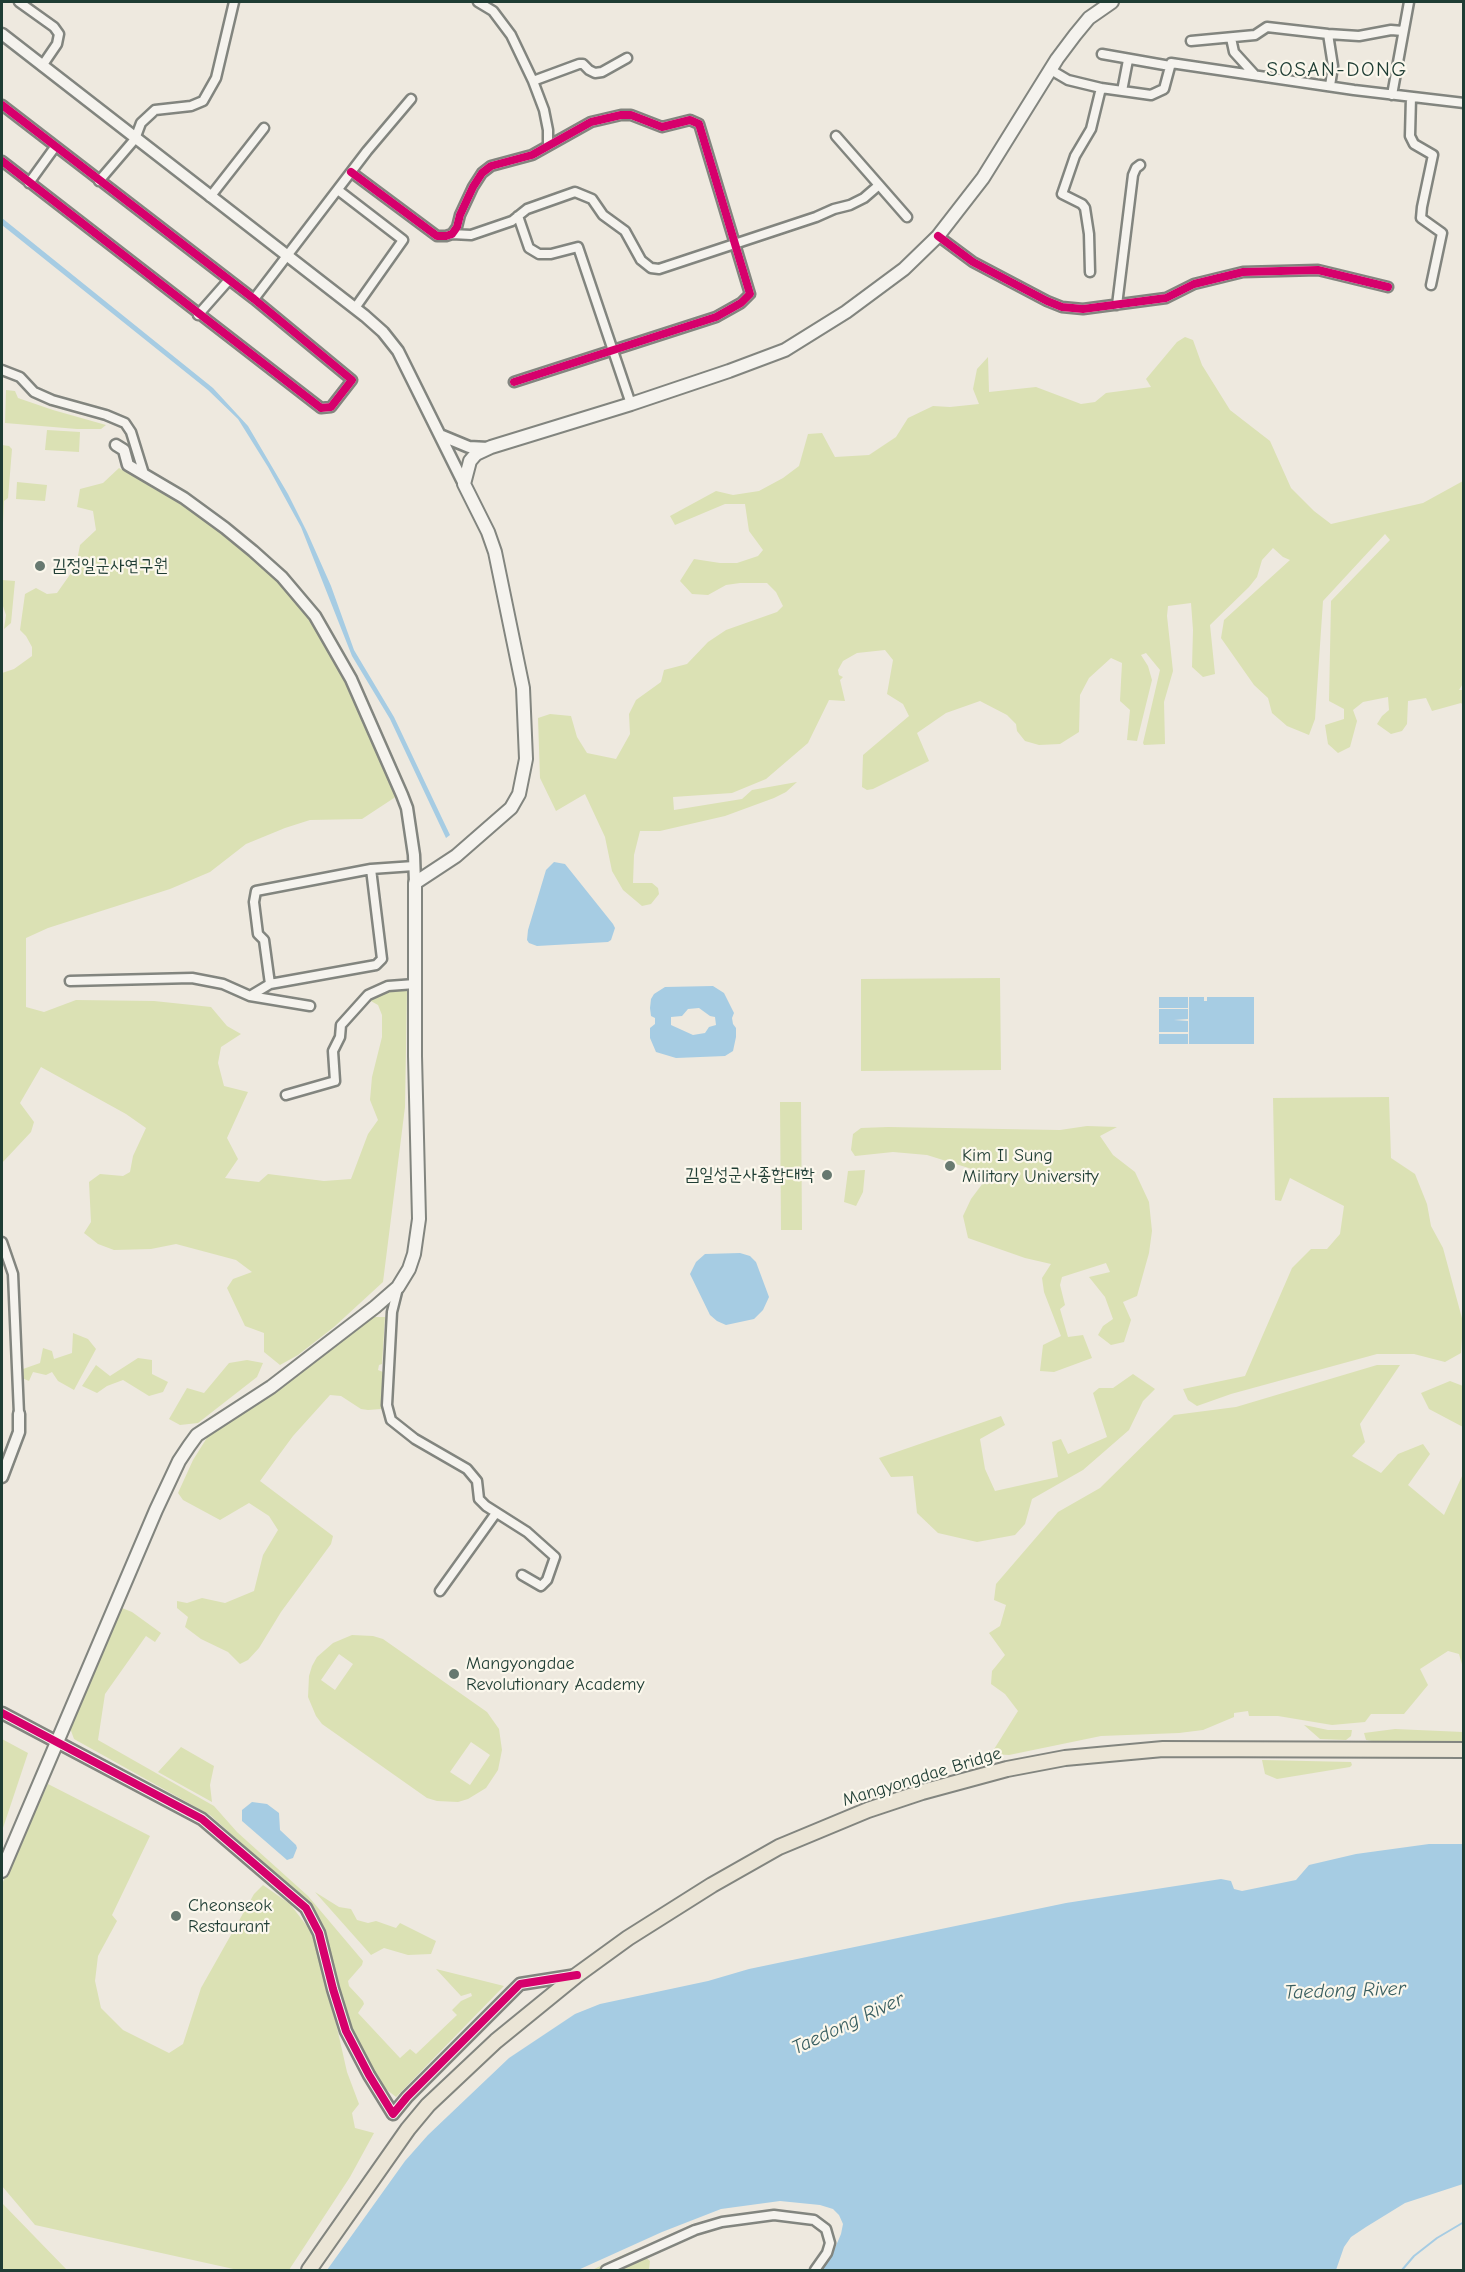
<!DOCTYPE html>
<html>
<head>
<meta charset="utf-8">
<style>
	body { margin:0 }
	#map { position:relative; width:1465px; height:2272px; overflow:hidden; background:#eee9df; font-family:"Comic Neue",sans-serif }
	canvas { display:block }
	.frame { position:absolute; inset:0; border:3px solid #1f3d34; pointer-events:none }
</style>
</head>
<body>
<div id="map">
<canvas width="1465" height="2272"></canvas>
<div class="frame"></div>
</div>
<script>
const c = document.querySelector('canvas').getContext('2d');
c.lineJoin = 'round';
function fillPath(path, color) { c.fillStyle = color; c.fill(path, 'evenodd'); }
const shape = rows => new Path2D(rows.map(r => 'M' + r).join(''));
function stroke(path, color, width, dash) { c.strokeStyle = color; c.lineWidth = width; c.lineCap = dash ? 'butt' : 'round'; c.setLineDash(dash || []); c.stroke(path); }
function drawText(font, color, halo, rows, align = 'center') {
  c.font = font + ' "Comic Neue","Poor Story",sans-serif'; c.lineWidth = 4.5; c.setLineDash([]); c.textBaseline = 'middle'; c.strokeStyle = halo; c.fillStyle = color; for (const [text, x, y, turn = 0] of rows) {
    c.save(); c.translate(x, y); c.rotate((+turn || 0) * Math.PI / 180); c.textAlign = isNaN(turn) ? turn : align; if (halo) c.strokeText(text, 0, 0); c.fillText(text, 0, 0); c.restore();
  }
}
fillPath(shape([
	[1185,337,1193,340,1202,365,1230,410,1270,441,1291,488,1314,511,1331,524,1423,503,1463,481,1464,682,1459,690,1463,690,1463,705,1461,703,1432,711,1426,698,1408,701,1407,724,1402,731,1391,734,1377,724,1382,716,1389,710,1388,697,1363,702,1353,710,1357,721,1350,747,1338,753,1328,744,1325,725,1344,719,1344,709,1329,701,1331,601,1390,540,1385,534,1323,601,1315,719,1309,735,1287,726,1272,713,1268,698,1254,685,1221,638,1224,620,1290,560,1283,557,1273,548,1262,560,1257,577,1249,587,1210,625,1215,674,1203,677,1192,667,1193,630,1191,603,1168,606,1167,616,1173,671,1164,702,1165,744,1144,745,1143,743,1160,670,1146,653,1141,655,1148,666,1152,680,1137,741,1127,740,1130,710,1120,701,1122,663,1111,658,1089,678,1080,695,1079,732,1060,744,1039,745,1025,741,1017,731,1016,724,1007,715,980,701,946,713,917,733,929,761,873,789,867,790,862,787,863,755,909,716,903,704,887,694,893,660,885,650,857,653,843,661,838,670,839,675,843,677,840,680,845,701,829,700,808,743,766,779,732,793,673,797,674,810,742,799,752,790,797,782,786,792,774,798,725,816,660,831,640,831,634,855,633,883,652,883,658,888,659,894,651,904,642,906,623,890,612,871,605,837,585,794,556,811,540,778,538,718,550,714,571,716,577,737,587,753,616,759,630,734,629,714,636,700,661,682,664,670,687,664,708,642,726,630,777,612,783,606,776,592,767,583,740,583,726,585,708,595,692,594,680,581,694,559,720,563,737,563,758,556,763,550,749,531,745,504,725,504,675,525,670,516,716,491,733,495,759,491,783,478,799,466,808,434,822,433,835,457,869,455,896,437,908,418,933,406,950,407,979,404,973,389,977,369,988,357,989,392,1036,387,1081,404,1095,402,1106,393,1151,387,1146,379,1177,342],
	[6,390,15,391,18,398,53,410,106,425,101,429,77,429,5,423],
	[47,430,80,432,79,452,45,450],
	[2,445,9,446,12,449,8,498,4,501,3,523],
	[119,468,214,524,278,580,316,625,356,698,381,762,397,796,362,819,310,820,285,828,246,844,210,872,170,889,48,928,26,938,26,1007,44,1012,76,1000,154,1001,211,1007,227,1026,241,1034,221,1047,218,1063,224,1086,248,1092,227,1138,238,1159,225,1178,259,1182,268,1174,324,1181,351,1179,368,1134,378,1120,370,1100,372,1077,382,1037,382,1015,378,1005,369,1000,385,991,407,990,405,1107,383,1282,334,1327,298,1355,280,1365,264,1352,264,1333,245,1326,227,1288,233,1279,252,1272,236,1260,176,1244,151,1249,114,1250,98,1244,84,1233,91,1222,89,1182,100,1174,123,1176,130,1172,133,1156,146,1128,126,1114,41,1067,20,1103,34,1122,31,1132,2,1163,2,673,14,669,32,656,32,647,26,636,20,630,25,594,36,588,47,594,57,593,76,566,80,545,96,530,93,511,77,507,80,489,103,483],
	[17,482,47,485,45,501,16,499],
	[2,580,15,581,11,623,4,629,6,615,2,603],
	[1000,978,1001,1070,861,1071,861,979],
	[1389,1097,1391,1158,1415,1174,1427,1204,1431,1226,1443,1248,1463,1322,1461,1353,1445,1362,1414,1354,1377,1354,1231,1394,1197,1406,1188,1400,1183,1389,1245,1376,1292,1268,1311,1249,1327,1249,1340,1234,1344,1206,1290,1178,1281,1201,1275,1200,1273,1098],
	[780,1102,801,1102,802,1230,781,1230],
	[1087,1126,1117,1127,1100,1136,1113,1155,1135,1172,1149,1202,1152,1231,1149,1253,1137,1296,1123,1302,1131,1320,1124,1342,1111,1345,1098,1335,1103,1326,1113,1319,1105,1297,1089,1277,1110,1272,1106,1263,1062,1277,1060,1285,1065,1305,1060,1309,1068,1337,1083,1335,1092,1358,1054,1372,1040,1371,1043,1345,1061,1336,1044,1292,1042,1278,1051,1264,1025,1258,968,1238,963,1216,971,1199,983,1183,975,1170,927,1155,893,1152,855,1156,851,1150,853,1134,861,1128,888,1127,1060,1130],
	[865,1170,863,1192,856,1206,844,1202,848,1171],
	[373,1317,385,1317,382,1364,379,1365,378,1370,383,1372,385,1401,381,1409,368,1410,361,1409,341,1396,330,1395,293,1436,260,1481,333,1536,331,1544,281,1612,259,1648,248,1660,240,1664,228,1652,201,1639,185,1627,188,1617,177,1608,177,1601,187,1603,202,1598,225,1603,254,1591,263,1555,278,1530,269,1516,249,1503,220,1520,183,1500,178,1493,193,1460,210,1433],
	[73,1333,88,1339,96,1349,74,1390,58,1381,52,1372,46,1375,33,1372,29,1381,22,1378,23,1369,40,1363,43,1348,52,1351,54,1359,72,1353],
	[138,1358,152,1360,152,1374,168,1382,163,1392,149,1396,123,1380,107,1386,97,1393,82,1386,96,1365,110,1376],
	[247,1360,263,1363,257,1377,198,1423,180,1425,169,1419,187,1388,204,1393,229,1363],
	[1377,1365,1400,1365,1360,1424,1365,1442,1352,1456,1381,1473,1398,1454,1423,1444,1430,1454,1408,1485,1444,1515,1463,1474,1463,1668,1459,1654,1448,1651,1420,1669,1428,1685,1404,1714,1371,1714,1365,1722,1332,1725,1278,1716,1249,1716,1248,1711,1234,1713,1234,1717,1203,1730,1179,1733,1101,1736,1009,1755,991,1754,1018,1711,1005,1694,991,1684,992,1671,1005,1655,989,1633,1000,1626,1006,1605,994,1600,996,1584,1058,1512,1100,1488,1174,1415,1236,1407],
	[1133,1374,1155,1389,1143,1401,1129,1430,1083,1470,1032,1499,1025,1524,1015,1535,977,1542,938,1533,917,1513,913,1476,891,1477,879,1458,1001,1416,1005,1425,980,1439,985,1469,995,1491,1058,1477,1052,1442,1061,1439,1068,1454,1107,1437,1093,1393,1099,1388,1113,1388],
	[1450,1381,1463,1386,1463,1427,1429,1409,1421,1393],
	[122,1608,132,1612,161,1633,155,1642,146,1636,105,1694,98,1740,214,1806,237,1832,308,1896,363,1961,362,1965,348,1981,349,1986,363,2001,364,2004,358,2013,400,2058,410,2049,416,2054,457,2015,452,2010,461,2001,472,1996,471,1993,461,1996,436,1969,504,1986,396,2097,382,2086,348,2027,323,1932,318,1918,306,1901,210,1815,74,1739,70,1728,71,1723],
	[352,1635,373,1636,383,1639,487,1712,499,1729,502,1750,498,1770,486,1788,468,1799,458,1802,437,1801,427,1798,322,1724,316,1716,308,1697,309,1676,312,1666,317,1657,333,1643],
	[339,1654,353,1664,335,1690,321,1680],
	[471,1742,490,1755,470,1785,450,1772],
	[1304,1725,1328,1730,1352,1730,1351,1736,1346,1740,1320,1739],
	[1395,1729,1463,1732,1463,1742,1372,1741,1366,1740,1364,1733],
	[2,1739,28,1753,2,1831],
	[181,1747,214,1766,210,1785,212,1802,158,1772],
	[1262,1760,1351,1762,1352,1765,1350,1767,1277,1779,1265,1774],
	[48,1784,150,1836,112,1915,117,1921,98,1956,95,1981,101,2008,123,2030,169,2053,183,2044,201,1988,254,1894,263,1885,290,1904,317,1939,347,2072,359,2104,352,2113,355,2128,374,2133,350,2177,289,2270,238,2270,35,2225,2,2186,2,1884],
	[315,1892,339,1907,351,1909,357,1920,368,1923,376,1921,396,1928,400,1923,436,1941,431,1954,408,1955,384,1948,371,1955],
	[2,2203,67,2270,2,2270],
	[636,2249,650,2261,649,2270,592,2270]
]), '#dbe1b4');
fillPath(shape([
	[2,218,213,388,248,426,288,494,307,532,331,586,354,650,394,717,450,835,446,838,390,719,352,656,301,527,268,467,238,419,208,390,2,225],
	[554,862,565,864,613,924,615,928,611,940,608,942,537,946,529,943,527,940,528,930,546,870],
	[713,986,724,993,734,1013,732,1018,733,1024,736,1028,736,1037,733,1051,725,1056,676,1058,656,1052,650,1038,650,1028,655,1024,655,1018,651,1016,650,1008,651,999,654,994,665,987],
	[699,1008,710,1016,715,1017,716,1025,709,1027,705,1033,693,1035,671,1025,671,1017,682,1016,688,1009],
	[1159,997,1188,997,1188,1008,1159,1008],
	[1189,997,1204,997,1204,1001,1207,1001,1207,997,1254,997,1254,1044,1189,1044],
	[1159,1009,1188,1009,1188,1019,1174,1020,1188,1021,1188,1032,1159,1032],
	[1159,1034,1188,1034,1188,1044,1159,1044],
	[740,1253,750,1256,756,1262,769,1297,763,1310,754,1319,726,1325,717,1321,710,1315,690,1274,696,1262,705,1254],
	[252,1802,267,1804,279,1813,280,1830,296,1845,297,1848,293,1858,287,1860,242,1821,242,1810],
	[1429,1844,1463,1844,1463,2184,1405,2203,1366,2227,1351,2237,1344,2247,1336,2270,820,2270,835,2248,841,2234,843,2224,839,2215,833,2209,820,2205,780,2201,721,2209,662,2232,578,2270,327,2270,405,2161,428,2135,509,2058,575,2014,600,2004,708,1981,749,1969,1066,1903,1221,1879,1231,1881,1234,1889,1242,1891,1296,1880,1309,1865,1356,1854]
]), '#a6cce3');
stroke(shape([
	[1402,2270,1414,2256,1437,2238,1464,2222]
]), '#a6cce3', 2);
const minor = shape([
	[19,2,54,27,59,34,57,44,42,66],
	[478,2,493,11,511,35,533,81,544,110,548,130,548,146],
	[1328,34,1333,66,1330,86],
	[1231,38,1234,52,1254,74],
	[1191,41,1255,35,1267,27,1328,34,1359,36,1391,30,1403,31],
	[1102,54,1170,66],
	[1051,70,1068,80,1101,88,1151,95,1164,89,1171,63,1354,90,1464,103],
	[533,81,579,64,583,64,589,70,595,73,602,72,627,58],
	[1122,91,1128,60],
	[1392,95,1409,2],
	[1411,97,1410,136,1414,144,1433,155,1422,207,1421,218,1442,233,1431,285],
	[2,105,254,299,352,380,331,407,321,408,2,161],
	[836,136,879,185],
	[351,172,437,236,446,236,452,234,457,227,460,215,473,187,482,173,491,166,532,155,591,122,621,115,631,115,662,127,690,120,699,124,750,294,741,303,716,317,514,382],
	[99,181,135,139,141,123,155,110,191,106,203,101,216,78,234,2],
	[29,183,55,147],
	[338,190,403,240,355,308],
	[210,197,264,128],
	[518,216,529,248,539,254,551,254,578,247,631,404],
	[452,234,471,235,512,221,527,209,575,192,592,199,603,215,625,231,641,260,651,268,659,269,816,217,834,209,850,205,864,198,879,185,907,217],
	[938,236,973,262,1047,301,1062,307,1083,309,1166,298,1194,284,1243,272,1318,270,1388,287],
	[1090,272,1089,234,1085,208,1082,204,1062,194,1075,156,1091,129,1101,88],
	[254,299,367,151,411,99],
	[1117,305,1133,175,1136,168,1140,165],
	[198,315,228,281],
	[2,370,20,377,34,392,52,400,106,415,125,423,131,432,144,474],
	[70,981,192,978,223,984,250,996,270,984,264,940,258,934,254,902,256,891,371,869,414,866],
	[270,984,376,965,382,959,371,869],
	[250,996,310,1006],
	[286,1095,335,1081,333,1051,340,1037,341,1025,368,995,388,986,415,984],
	[2,1242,13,1274,19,1414],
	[398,1288,392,1312,387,1405,391,1420,415,1439,467,1469,477,1481,479,1499,486,1506,527,1532,555,1557,547,1580,541,1586,522,1575],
	[440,1591,496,1513],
	[606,2270,695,2230,722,2222,774,2215,814,2220,826,2229,830,2243,827,2253,815,2270]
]);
const tertiary = shape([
	[2,34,365,316,383,332,398,351,464,484],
	[440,435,469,447,488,448],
	[116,445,124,450,128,465,184,498,225,528,253,551,282,577,315,616,351,679,402,795,407,808,414,855,415,883],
	[2,1477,19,1432,19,1414],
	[2,1713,202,1819,306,1908,319,1933,333,1989,346,2031,369,2075,393,2114,407,2097,520,1984,577,1975]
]);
const secondary = shape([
	[2,1871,156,1510,179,1461,189,1446,197,1435,271,1387,375,1307,398,1287,409,1269,414,1254,419,1219,415,1056,415,883,456,856,511,808,519,794,526,759,523,688,495,552,488,532,464,484,470,461,476,454,491,447,631,404,729,371,785,350,846,312,904,269,938,236,983,178,1057,59,1075,35,1089,18,1112,2]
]);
const trunk = shape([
	[309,2270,408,2129,428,2105,496,2041,577,1975,628,1938,712,1885,779,1847,868,1810,922,1792,1007,1769,1065,1758,1163,1749,1464,1750]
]);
stroke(minor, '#82857f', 13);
stroke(tertiary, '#82857f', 15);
stroke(secondary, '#82857f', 16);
stroke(trunk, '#82857f', 18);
stroke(minor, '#f5f3ee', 8);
stroke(tertiary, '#f5f3ee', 10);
stroke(secondary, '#f5f3ee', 12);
stroke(trunk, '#ebe5d6', 14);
stroke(shape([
	[2,105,254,299,352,380,331,407,321,408,2,161],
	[351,172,437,236,446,236,452,234,457,227,460,215,473,187,482,173,491,166,532,155,591,122,621,115,631,115,662,127,690,120,699,124,750,294,741,303,716,317,514,382],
	[938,236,973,262,1047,301,1062,307,1083,309,1166,298,1194,284,1243,272,1318,270,1388,287],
	[2,1713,202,1819,306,1908,319,1933,333,1989,346,2031,369,2075,393,2114,407,2097,520,1984,577,1975]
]), '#d6006c', 8);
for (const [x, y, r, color] of [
	[40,566,6,"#677970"],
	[950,1166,6,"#677970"],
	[827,1175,6,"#677970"],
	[454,1674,6,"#677970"],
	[176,1916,6,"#677970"]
]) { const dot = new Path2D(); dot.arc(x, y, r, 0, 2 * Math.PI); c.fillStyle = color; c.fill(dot); stroke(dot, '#fbf7ec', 2); }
drawText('18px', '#1f3d34', '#fbf7ec', [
	["김정일군사연구원",52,566],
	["Kim Il Sung",962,1156],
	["Military University",962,1177],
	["김일성군사종합대학",815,1175,"right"],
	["Mangyongdae",466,1664],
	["Revolutionary Academy",466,1685],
	["Cheonseok",188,1906],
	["Restaurant",188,1927]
], 'left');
drawText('18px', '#1f3d34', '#fbf7ec', [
	["Mangyongdae Bridge",922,1777,-17]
]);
drawText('italic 20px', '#395e60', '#fbf7ec', [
	["Taedong River",1345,1991,-2],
	["Taedong River",848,2024,-25]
]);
c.letterSpacing = '1.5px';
drawText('21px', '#1f3d34', '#fbf7ec', [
	["SOSAN-DONG",1337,70]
]);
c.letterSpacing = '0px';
</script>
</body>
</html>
